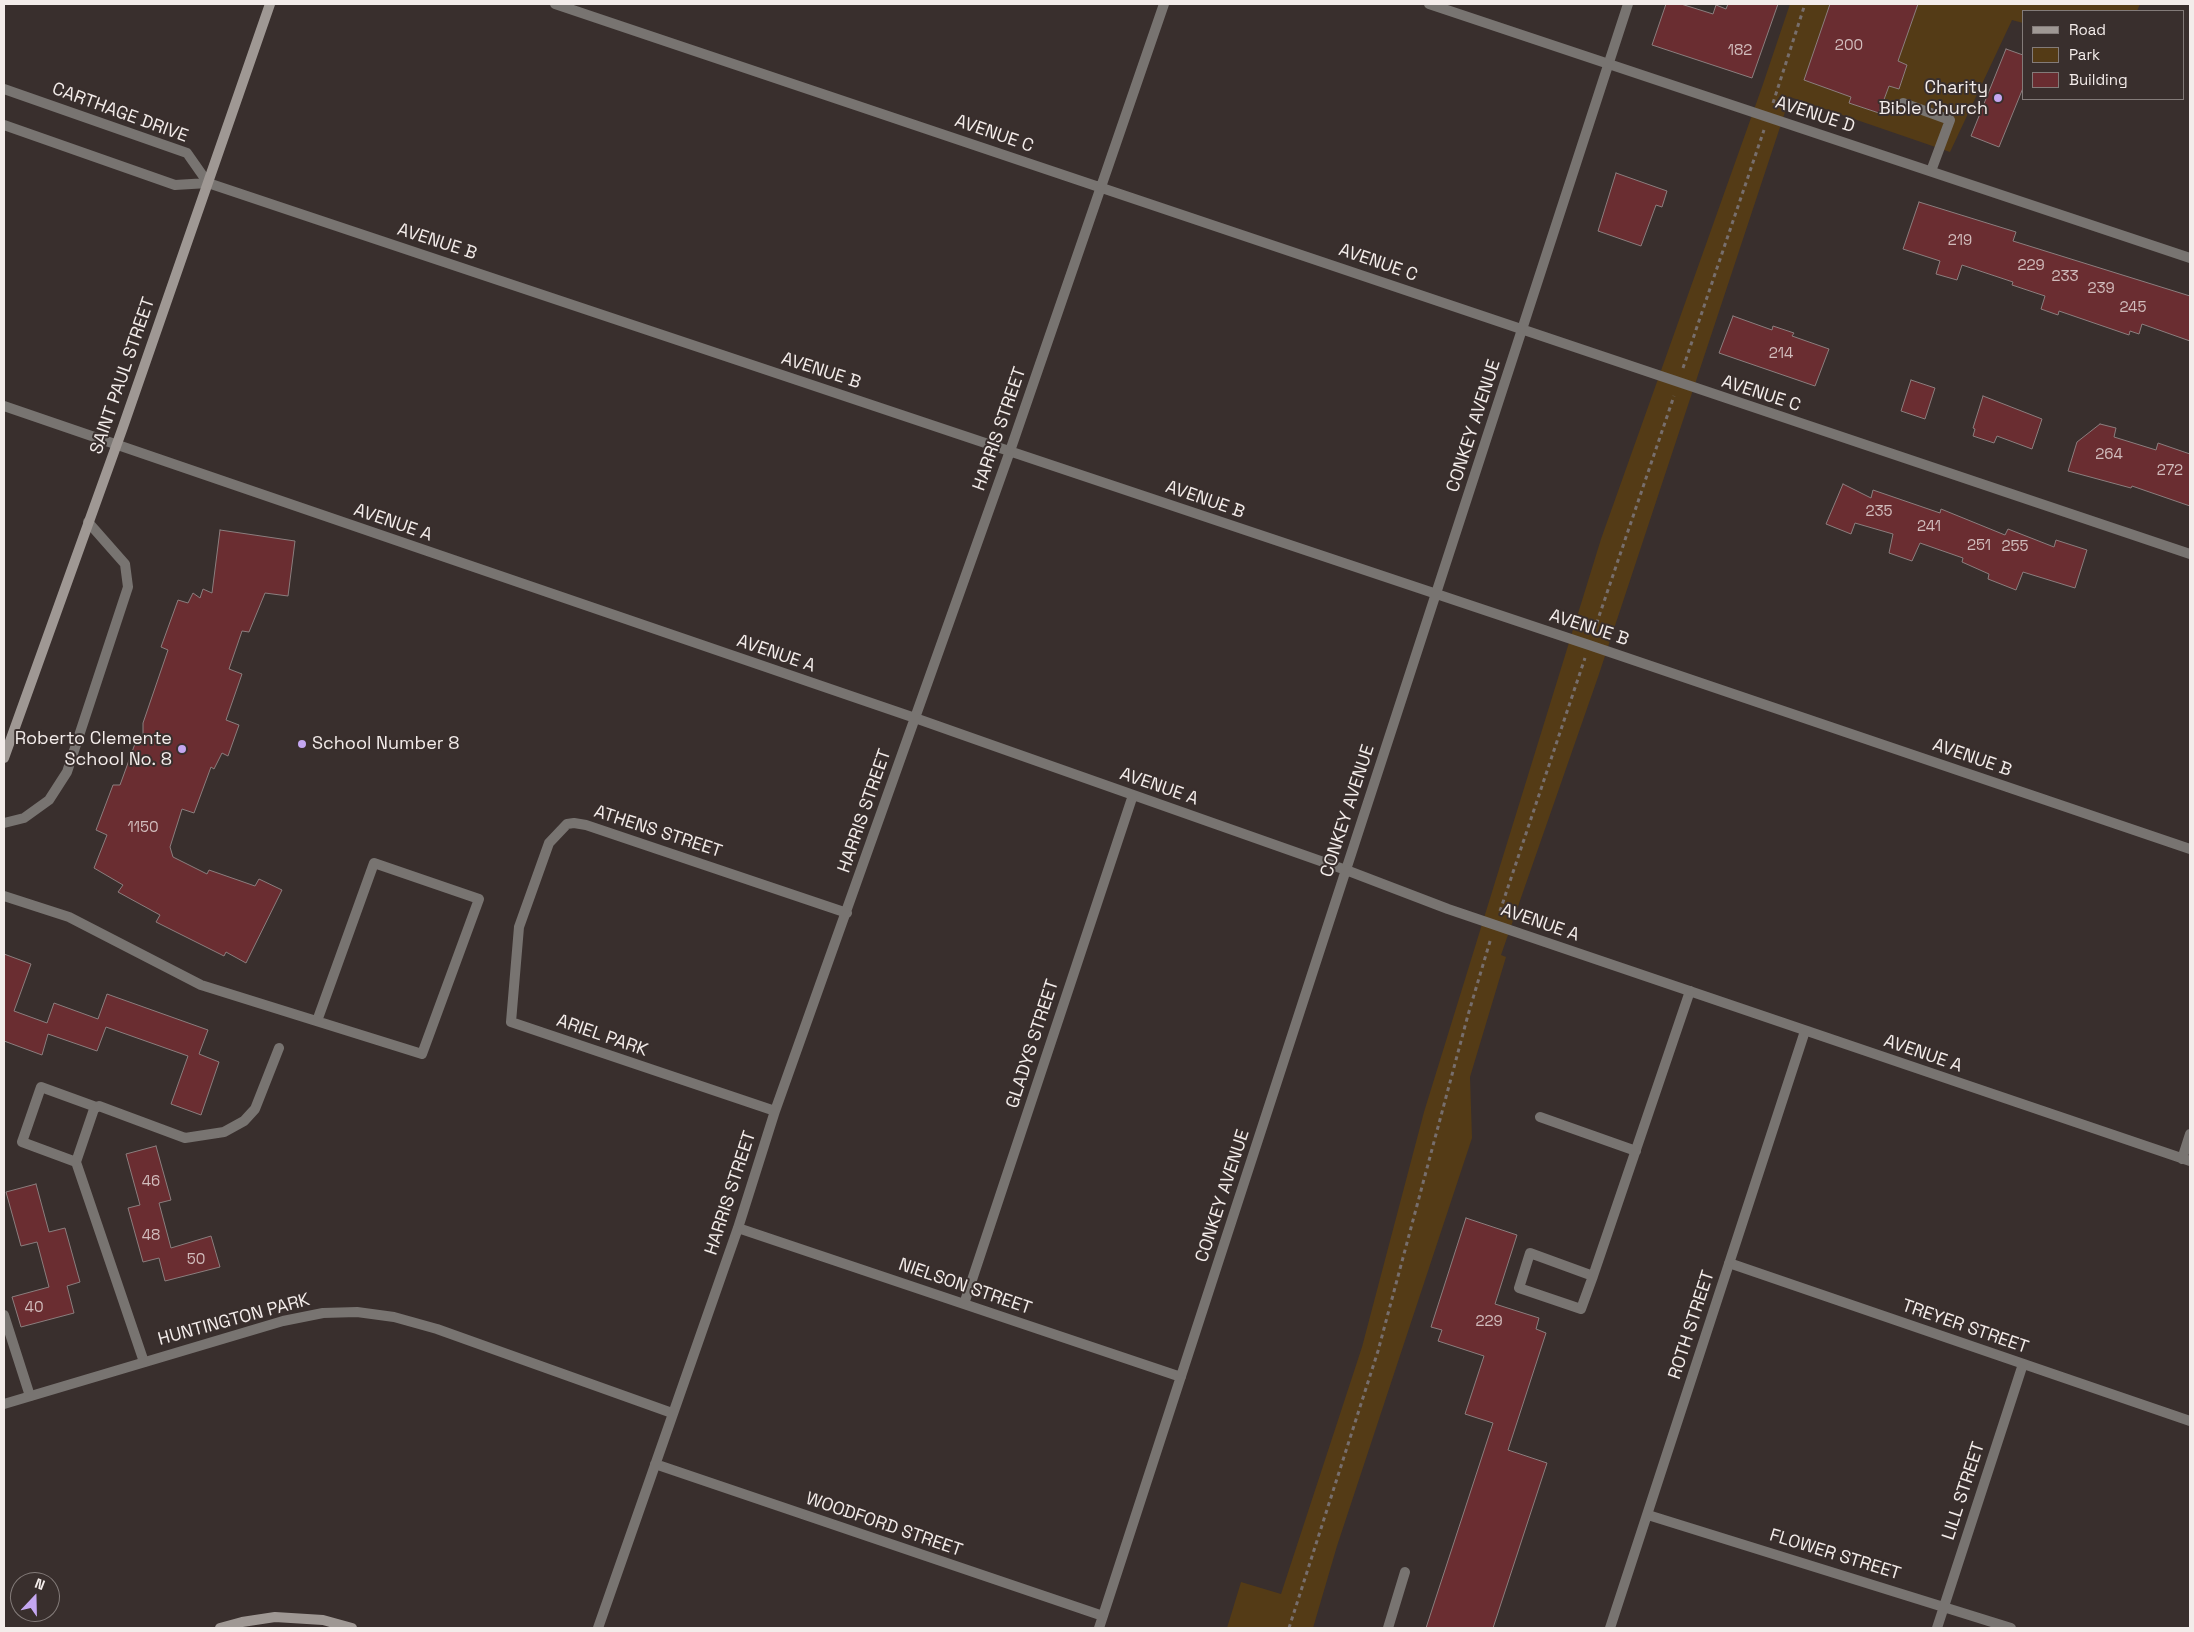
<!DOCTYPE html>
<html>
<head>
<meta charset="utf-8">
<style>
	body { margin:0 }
	#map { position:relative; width:2194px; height:1632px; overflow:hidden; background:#392f2d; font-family:"Space Grotesk",sans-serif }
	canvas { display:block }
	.frame { position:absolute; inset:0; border:5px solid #f3ecea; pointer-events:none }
	.legend { position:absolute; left:2022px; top:10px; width:162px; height:90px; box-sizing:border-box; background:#392f2d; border:1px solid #837b79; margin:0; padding:6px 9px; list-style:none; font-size:15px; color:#f3ecea }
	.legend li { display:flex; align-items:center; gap:10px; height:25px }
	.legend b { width:25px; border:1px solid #837b79 }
	.north { position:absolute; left:10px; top:1572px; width:50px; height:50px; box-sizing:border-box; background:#392f2d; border:1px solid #837b79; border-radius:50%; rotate:21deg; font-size:14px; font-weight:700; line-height:20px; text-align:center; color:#f3ecea }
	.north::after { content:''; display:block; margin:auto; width:18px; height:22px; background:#c4a7f1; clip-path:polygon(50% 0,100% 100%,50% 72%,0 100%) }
</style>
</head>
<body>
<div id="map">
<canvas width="2194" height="1632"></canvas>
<div class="frame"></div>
<ul class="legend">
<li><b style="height:6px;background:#9f9894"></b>Road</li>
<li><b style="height:14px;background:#543b16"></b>Park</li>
<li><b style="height:14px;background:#6a2d31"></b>Building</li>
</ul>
<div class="north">N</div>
</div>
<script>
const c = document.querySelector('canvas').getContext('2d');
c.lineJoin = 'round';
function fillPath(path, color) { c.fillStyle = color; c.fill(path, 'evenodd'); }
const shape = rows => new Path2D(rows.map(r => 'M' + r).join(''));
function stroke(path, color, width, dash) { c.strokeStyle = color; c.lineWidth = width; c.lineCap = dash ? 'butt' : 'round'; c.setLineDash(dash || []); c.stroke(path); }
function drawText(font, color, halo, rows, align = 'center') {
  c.font = font + ' "Space Grotesk",sans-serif'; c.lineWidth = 4; c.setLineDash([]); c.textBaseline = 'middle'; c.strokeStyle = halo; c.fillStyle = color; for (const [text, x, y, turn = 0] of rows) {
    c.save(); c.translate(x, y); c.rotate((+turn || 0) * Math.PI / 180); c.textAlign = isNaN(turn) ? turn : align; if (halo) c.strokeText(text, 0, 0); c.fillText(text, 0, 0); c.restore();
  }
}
fillPath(shape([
	[1790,4,2140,4,2137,11,2023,11,2023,23,2012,20,1950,152,1790,97,1598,677,1501,955,1506,957,1470,1077,1472,1138,1337,1546,1313,1628,1227,1628,1241,1582,1281,1594,1362,1347,1424,1112,1601,539,1762,87]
]), '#543b16');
const building = shape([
	[1666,4,1681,4,1713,14,1716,5,1726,9,1728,4,1778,4,1752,78,1652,45,1666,4],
	[1830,4,1918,4,1898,61,1907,65,1899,89,1889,86,1879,113,1849,103,1851,97,1804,80,1830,4],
	[2006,49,2023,55,2023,88,1999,147,1971,136,2006,49],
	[1616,173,1667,191,1662,207,1656,205,1641,246,1598,231,1616,173],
	[1919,202,2016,232,2013,241,2190,296,2190,341,2142,324,2139,334,2130,331,2129,335,2059,311,2058,315,2041,309,2045,296,2012,285,2013,282,1962,265,1957,280,1936,274,1940,261,1903,249,1919,202],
	[1733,316,1772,330,1773,326,1794,333,1792,336,1829,349,1815,386,1719,353,1733,316],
	[1911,380,1935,388,1925,419,1901,411,1911,380],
	[1983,396,2042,419,2032,449,1997,436,1994,443,1973,436,1975,429,1973,428,1983,396],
	[2100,424,2116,428,2114,437,2156,450,2158,443,2190,454,2190,506,2132,486,2131,488,2068,471,2077,442,2100,424],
	[1843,484,1871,498,1873,490,1940,513,1941,509,2005,535,2008,529,2054,547,2056,540,2087,550,2075,588,2023,572,2016,590,1988,579,1989,574,1962,562,1963,558,1920,543,1912,561,1889,553,1893,534,1855,523,1851,534,1826,524,1843,484],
	[220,530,295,541,288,596,265,593,249,632,242,631,229,669,242,674,226,720,239,725,228,756,222,753,214,769,211,767,194,813,182,809,170,847,173,857,207,874,209,870,255,886,259,879,282,890,246,963,226,952,224,956,156,922,160,915,118,892,123,885,94,868,107,835,96,830,113,785,120,785,136,741,143,743,143,723,168,650,161,647,178,600,188,603,193,593,200,598,203,589,212,593,220,530],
	[4,954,31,964,14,1011,47,1023,54,1003,98,1019,107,994,208,1030,199,1054,219,1062,201,1115,171,1104,188,1056,106,1027,97,1051,48,1034,42,1055,4,1041,4,954],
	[156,1146,171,1200,159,1203,171,1248,211,1236,220,1267,165,1281,159,1258,143,1262,128,1208,140,1205,126,1154,156,1146],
	[36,1184,49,1232,65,1228,80,1282,67,1286,74,1313,21,1327,12,1297,49,1287,37,1242,21,1246,6,1192,36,1184],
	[1466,1218,1517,1235,1495,1304,1539,1318,1536,1329,1546,1333,1508,1450,1547,1463,1493,1628,1426,1628,1493,1423,1465,1414,1484,1356,1438,1341,1442,1330,1431,1327,1466,1218]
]);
fillPath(building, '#6a2d31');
stroke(building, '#8b7e7e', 1);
stroke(shape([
	[1773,103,1805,4],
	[1683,368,1764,130],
	[1594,631,1674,396],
	[1500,911,1585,658],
	[1289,1628,1378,1351,1468,1015,1491,938]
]), '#776e6c', 3, [4, 4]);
stroke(shape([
	[1903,103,1950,120,1931,171],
	[4,823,24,818,49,800,67,772,128,587,125,564,88,522],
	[4,896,69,917,201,985,422,1054,479,899,374,863,317,1021],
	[1540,1117,1636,1151],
	[76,1162,22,1142,41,1087,96,1107],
	[1593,1276,1581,1309,1519,1288,1530,1253,1593,1276,1690,991],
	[4,1315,30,1396],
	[144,1362,76,1162,94,1109,99,1106,185,1138,224,1132,244,1121,255,1109,279,1048],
	[1388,1628,1405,1572]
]), '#787471', 10);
stroke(shape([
	[555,4,2190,554],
	[4,89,187,153,208,183],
	[4,125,175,185,208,183,1589,645,2190,849],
	[4,406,915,718,1346,870,1448,909,2190,1161],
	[775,1111,511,1022,519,927,549,843,567,824,574,823,586,825,847,913],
	[2182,1159,2190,1134],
	[738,1228,1181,1377],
	[1729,1263,2190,1421],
	[964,1304,1133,795],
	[4,1404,283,1321,323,1313,357,1312,394,1317,437,1329,672,1413],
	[655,1464,1103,1616],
	[1648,1515,2011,1628],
	[598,1628,738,1228,775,1111,1010,451,1164,4],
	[1099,1628,1628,4],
	[1610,1628,1805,1031],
	[1937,1628,2023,1364]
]), '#787471', 10);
stroke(shape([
	[1429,4,2190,258]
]), '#787471', 10);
stroke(shape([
	[4,758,123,427,270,4],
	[220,1628,242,1622,275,1617,323,1620,352,1628]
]), '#9f9894', 10);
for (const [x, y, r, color] of [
	[1998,98,5,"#c4a7f1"],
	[302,744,5,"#c4a7f1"],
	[182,749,5,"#c4a7f1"]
]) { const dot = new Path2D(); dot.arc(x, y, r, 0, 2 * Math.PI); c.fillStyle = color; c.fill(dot); stroke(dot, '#392f2d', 2); }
drawText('15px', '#d1bcbc', null, [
	["200",1849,46],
	["182",1740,51],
	["219",1960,241],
	["229",2031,266],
	["233",2065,277],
	["239",2101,289],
	["245",2133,308],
	["214",1781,354],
	["264",2109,455],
	["272",2170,471],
	["235",1879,512],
	["241",1929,527],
	["251",1979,546],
	["255",2015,547],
	["1150",143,828],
	["46",151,1182],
	["48",151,1236],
	["50",196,1260],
	["40",34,1308],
	["229",1489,1322]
]);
drawText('18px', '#f3ecea', '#392f2d', [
	["Charity",1988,88],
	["Bible Church",1988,109],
	["Roberto Clemente",172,739],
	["School No. 8",172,760],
	["School Number 8",312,744,"left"]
], 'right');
drawText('18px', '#f3ecea', '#392f2d', [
	["CARTHAGE DRIVE",120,113,20],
	["AVENUE D",1815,115,18],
	["AVENUE C",994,134,19],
	["AVENUE B",437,242,18],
	["AVENUE C",1378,263,19],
	["AVENUE B",821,371,18],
	["SAINT PAUL STREET",123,376,-71],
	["AVENUE C",1761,394,18],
	["CONKEY AVENUE",1474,426,-72],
	["HARRIS STREET",1000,429,-71],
	["AVENUE B",1205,500,19],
	["AVENUE A",393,523,19],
	["AVENUE B",1589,628,18],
	["AVENUE A",776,654,19],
	["AVENUE B",1972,758,19],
	["AVENUE A",1159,787,19],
	["HARRIS STREET",865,811,-71],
	["CONKEY AVENUE",1348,811,-72],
	["ATHENS STREET",658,832,18],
	["AVENUE A",1540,923,19],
	["ARIEL PARK",602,1036,19],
	["GLADYS STREET",1033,1044,-72],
	["AVENUE A",1923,1054,19],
	["HARRIS STREET",731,1193,-72],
	["CONKEY AVENUE",1223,1196,-72],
	["NIELSON STREET",965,1287,19],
	["HUNTINGTON PARK",234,1320,-15],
	["ROTH STREET",1692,1325,-72],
	["TREYER STREET",1965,1327,19],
	["LILL STREET",1964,1491,-72],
	["WOODFORD STREET",884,1525,19],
	["FLOWER STREET",1835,1555,17]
]);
</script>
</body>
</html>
